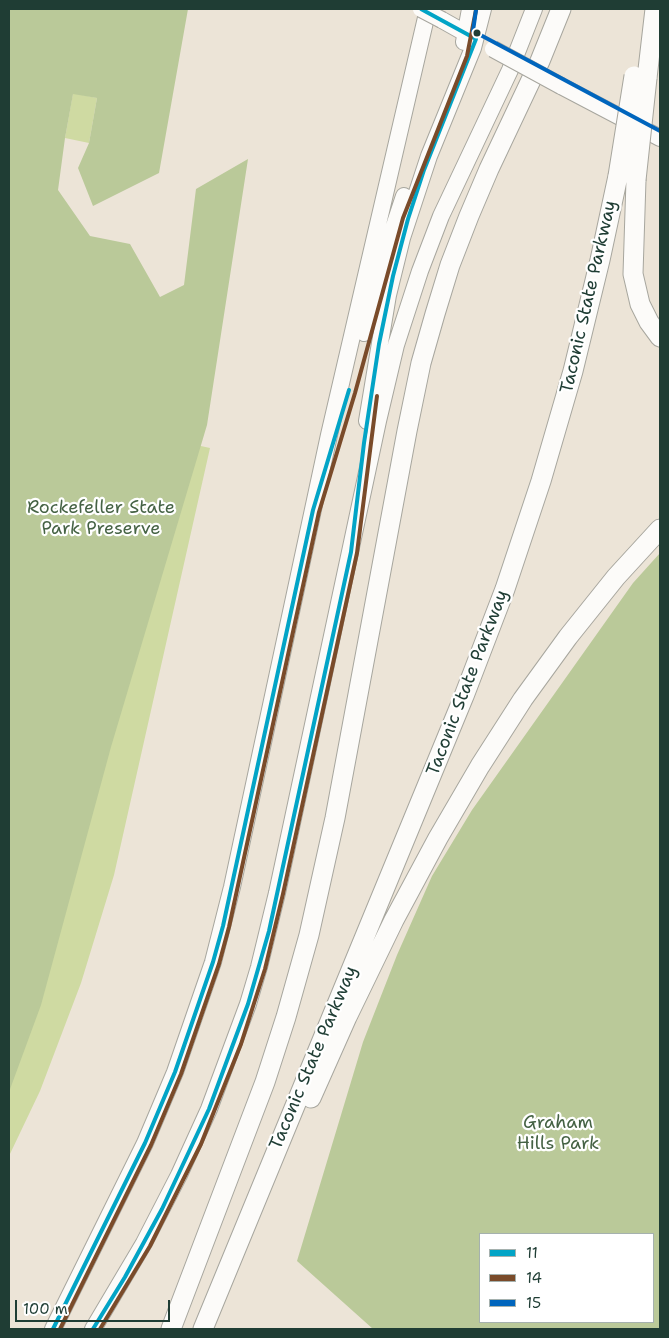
<!DOCTYPE html>
<html>
<head>
<meta charset="utf-8">
<style>
	body { margin:0 }
	#map { position:relative; width:669px; height:1338px; overflow:hidden; background:#ece4d7; font-family:"Shantell Sans",sans-serif }
	canvas { display:block }
	.frame { position:absolute; inset:0; border:10px solid #1f3d34; pointer-events:none }
	.legend { position:absolute; left:479px; top:1233px; width:175px; height:90px; box-sizing:border-box; background:#fff; border:1px solid #a5b1ae; margin:0; padding:6px 9px; list-style:none; font-size:15px; color:#1f3d34 }
	.legend li { display:flex; align-items:center; gap:10px; height:25px }
	.legend b { width:25px; border:1px solid #a5b1ae }
	.scale { position:absolute; left:15px; top:1300px; width:155px; height:22px; box-sizing:border-box; border:2px solid #1f3d34; border-top:0; padding-left:6px; font-size:15px; line-height:18px; white-space:nowrap; color:#1f3d34; -webkit-text-stroke:4px #fff; paint-order:stroke }
</style>
</head>
<body>
<div id="map">
<canvas width="669" height="1338"></canvas>
<div class="frame"></div>
<ul class="legend">
<li><b style="height:6px;background:#02a4c6"></b>11</li>
<li><b style="height:6px;background:#7a4b2a"></b>14</li>
<li><b style="height:6px;background:#0065bd"></b>15</li>
</ul>
<div class="scale">100 m</div>
</div>
<script>
const c = document.querySelector('canvas').getContext('2d');
c.lineJoin = 'round';
function fillPath(path, color) { c.fillStyle = color; c.fill(path, 'evenodd'); }
const shape = rows => new Path2D(rows.map(r => 'M' + r).join(''));
function stroke(path, color, width, dash) { c.strokeStyle = color; c.lineWidth = width; c.lineCap = dash ? 'butt' : 'round'; c.setLineDash(dash || []); c.stroke(path); }
function drawText(font, color, halo, rows, align = 'center') {
  c.font = font + ' "Shantell Sans",sans-serif'; c.lineWidth = 4.5; c.setLineDash([]); c.textBaseline = 'middle'; c.strokeStyle = halo; c.fillStyle = color; for (const [text, x, y, turn = 0] of rows) {
    c.save(); c.translate(x, y); c.rotate((+turn || 0) * Math.PI / 180); c.textAlign = isNaN(turn) ? turn : align; if (halo) c.strokeText(text, 0, 0); c.fillText(text, 0, 0); c.restore();
  }
}
fillPath(shape([
	[73,93,97,98,89,143,65,138],
	[9,404,210,448,114,875,81,983,40,1091,9,1156]
]), '#cfdaa2');
fillPath(shape([
	[9,9,188,9,159,173,93,206,78,168,89,143,97,98,73,94,65,138,58,190,90,236,130,244,160,297,184,285,196,189,248,159,207,425,111,747,41,1005,9,1092],
	[660,553,660,1329,373,1329,297,1261,363,1042,397,955,432,876,472,810,633,583],
	[480,1234,653,1234,653,1322,480,1322]
]), '#bac999');
const major = shape([
	[442,20,474,38],
	[464,42,470,9],
	[561,86,660,138],
	[364,333,391,235,404,196],
	[367,421,388,295,402,238,429,156,473,48,483,9],
	[53,1329,145,1143,175,1072,213,962,232,887,329,435,428,9],
	[93,1329,144,1243,179,1175,209,1109,248,1004,259,967,277,893,378,421,396,345,420,271,441,216,510,70,534,9]
]);
const highway = shape([
	[647,78,655,9],
	[636,180,633,274,640,304,649,322,660,337],
	[311,1098,347,1017,394,920,438,838,480,766,523,699,568,637,616,577,660,529],
	[171,1329,265,1082,286,1017,309,935,335,818,407,431,421,363,435,314,450,265,469,216,489,169,540,61,561,9],
	[203,1329,464,696,505,589,541,481,573,371,600,260,618,176]
]);
stroke(major, '#a7a69e', 18);
stroke(highway, '#a7a69e', 21);
stroke(major, '#fcfbf9', 16);
stroke(highway, '#fcfbf9', 19);
const majorBridge = shape([
	[421,9,442,20],
	[493,49,561,86]
]);
const highwayBridge = shape([
	[618,176,634,76],
	[636,180,647,78]
]);
stroke(majorBridge, '#a7a69e', 18, []);
stroke(highwayBridge, '#a7a69e', 21, []);
stroke(majorBridge, '#fcfbf9', 16);
stroke(highwayBridge, '#fcfbf9', 19);
stroke(shape([
	[53,1329,145,1143,175,1072,213,962,223,926,313,510,349,390],
	[93,1329,125,1277,162,1209,209,1109,248,1004,269,931,351,552,364,443,379,344,393,276,408,219,424,170,476,39,421,9]
]), '#02a4c6', 4);
stroke(shape([
	[60,1329,151,1145,181,1074,219,964,229,927,319,512,355,393,403,218,467,56,476,10],
	[100,1329,150,1246,201,1144,241,1044,265,969,283,894,357,553,377,396]
]), '#7a4b2a', 4);
stroke(shape([
	[476,10,473,31,660,131]
]), '#0065bd', 4);
for (const [x, y, r, color] of [
	[477,33,4.5,"#1f3d34"]
]) { const dot = new Path2D(); dot.arc(x, y, r, 0, 2 * Math.PI); c.fillStyle = color; c.fill(dot); stroke(dot, '#fff', 2); }
drawText('18px', '#1f3d34', '#fff', [
	["Taconic State Parkway",589,297,-77],
	["Taconic State Parkway",468,683,-69],
	["Taconic State Parkway",314,1058,-67]
]);
drawText('18px', '#456244', '#fff', [
	["Rockefeller State",101,508],
	["Park Preserve",101,529],
	["Graham",558,1123],
	["Hills Park",558,1144]
]);
</script>
</body>
</html>
